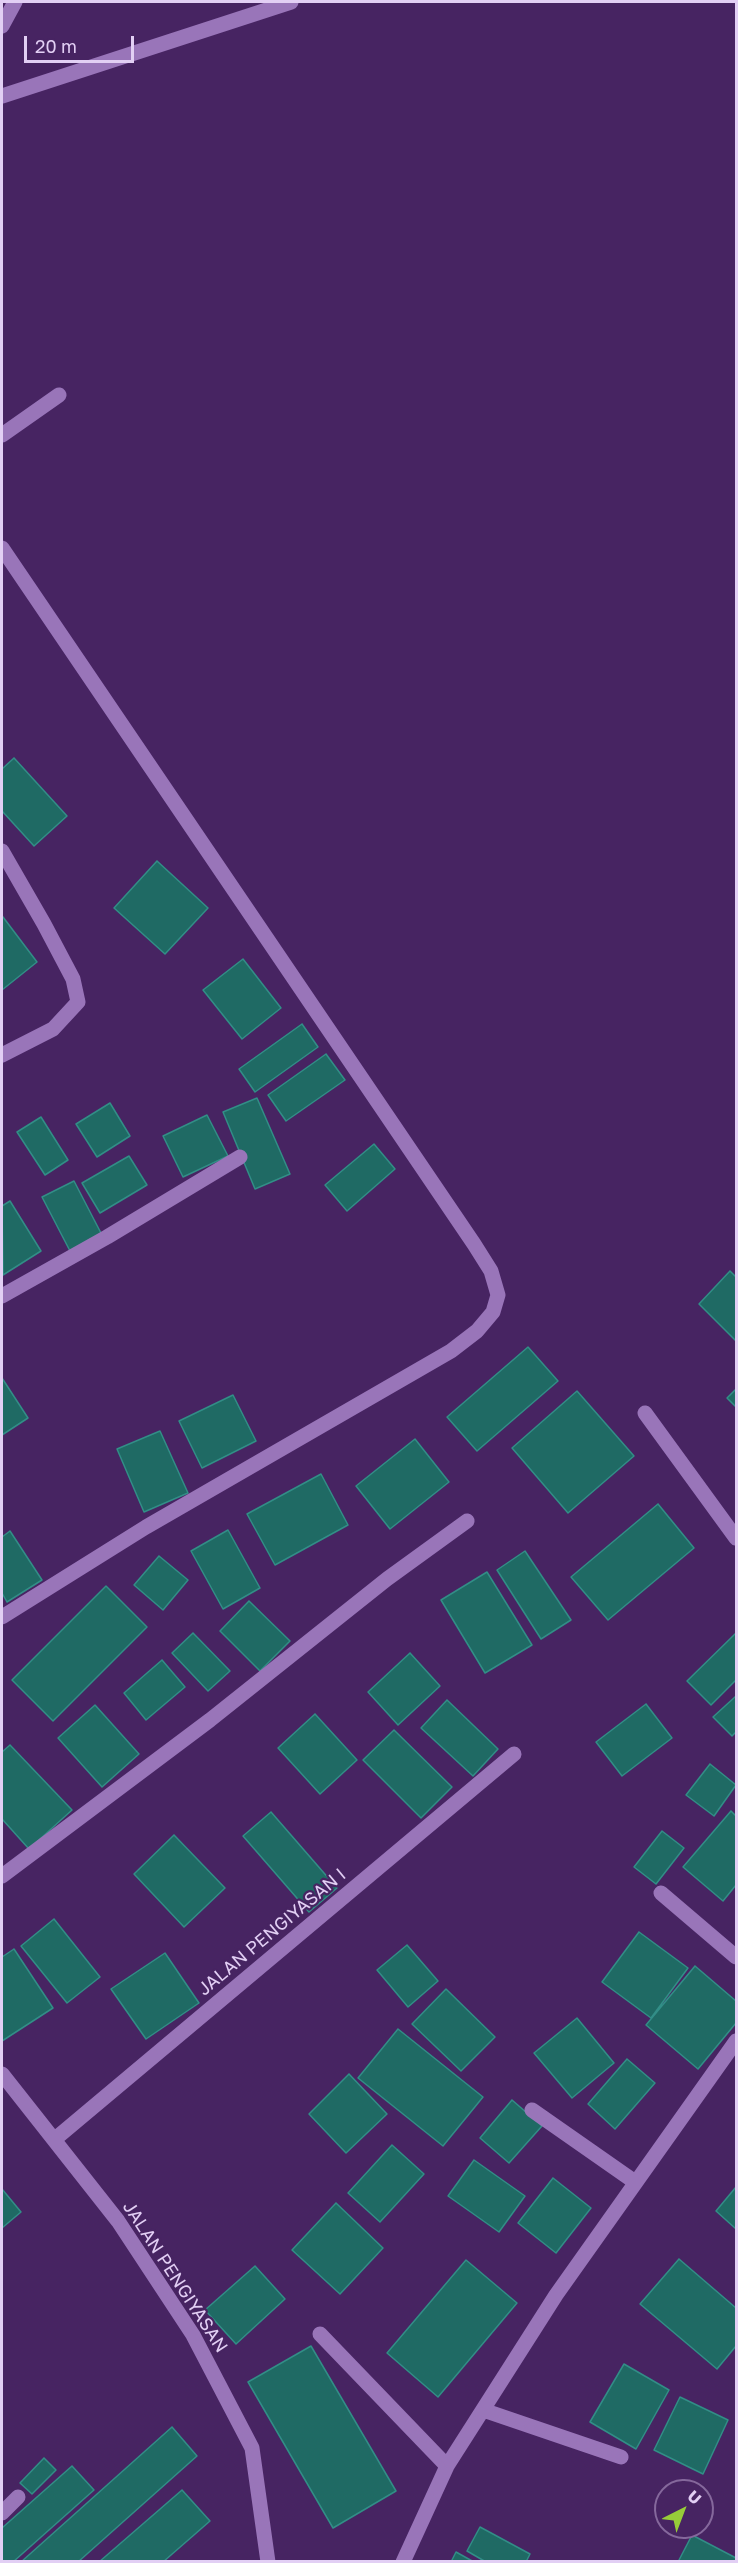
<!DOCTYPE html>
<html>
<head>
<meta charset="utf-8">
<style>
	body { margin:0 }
	#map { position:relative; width:738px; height:2563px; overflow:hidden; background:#472462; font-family:"Golos Text",sans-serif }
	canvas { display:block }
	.frame { position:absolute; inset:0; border:3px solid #e2cff4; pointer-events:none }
	.north { position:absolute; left:654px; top:2479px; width:60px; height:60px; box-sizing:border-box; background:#472462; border:2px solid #85689c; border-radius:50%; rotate:42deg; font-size:16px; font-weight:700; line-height:24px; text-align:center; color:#e2cff4 }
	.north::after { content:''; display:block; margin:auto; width:21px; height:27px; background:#97cc39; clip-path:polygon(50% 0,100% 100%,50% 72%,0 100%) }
	.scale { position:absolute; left:24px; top:36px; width:110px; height:27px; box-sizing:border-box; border:3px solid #e2cff4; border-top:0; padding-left:8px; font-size:18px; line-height:21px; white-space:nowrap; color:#e2cff4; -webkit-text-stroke:4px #472462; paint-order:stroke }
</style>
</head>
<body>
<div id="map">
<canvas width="738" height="2563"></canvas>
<div class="frame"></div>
<div class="north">U</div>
<div class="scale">20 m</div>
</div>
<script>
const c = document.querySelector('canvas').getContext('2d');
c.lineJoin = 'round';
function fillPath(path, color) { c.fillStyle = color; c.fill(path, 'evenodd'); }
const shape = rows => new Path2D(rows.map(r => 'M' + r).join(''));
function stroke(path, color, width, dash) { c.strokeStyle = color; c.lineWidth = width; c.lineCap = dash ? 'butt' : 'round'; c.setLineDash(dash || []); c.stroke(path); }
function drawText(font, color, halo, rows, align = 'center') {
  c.font = font + ' "Golos Text",sans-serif'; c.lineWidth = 4.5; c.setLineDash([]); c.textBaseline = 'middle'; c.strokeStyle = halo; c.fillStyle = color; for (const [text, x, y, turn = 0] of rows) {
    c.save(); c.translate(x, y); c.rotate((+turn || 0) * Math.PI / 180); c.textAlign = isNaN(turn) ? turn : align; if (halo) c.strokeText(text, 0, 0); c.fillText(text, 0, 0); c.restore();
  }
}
const building = shape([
	[14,758,67,816,34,846,2,811,2,769,14,758],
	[157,861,208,908,165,954,114,908,157,861],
	[3,917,37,962,2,990,2,918,3,917],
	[243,959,281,1008,242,1039,203,990,243,959],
	[302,1024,318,1047,255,1092,239,1069,302,1024],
	[326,1054,345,1080,286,1121,268,1095,326,1054],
	[257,1098,290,1174,255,1189,223,1112,257,1098],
	[110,1103,130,1136,97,1157,76,1124,110,1103],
	[207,1115,228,1156,183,1177,163,1136,207,1115],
	[41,1117,68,1160,45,1175,17,1132,41,1117],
	[374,1144,395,1169,347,1211,325,1185,374,1144],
	[129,1156,147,1185,100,1213,82,1183,129,1156],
	[74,1181,102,1235,70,1251,42,1197,74,1181],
	[10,1201,41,1251,3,1275,2,1206,10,1201],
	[730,1271,736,1277,736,1341,699,1304,730,1271],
	[528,1347,558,1381,477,1451,447,1417,528,1347],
	[2,1378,28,1418,2,1435,2,1378],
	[736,1389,736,1407,727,1398,736,1389],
	[577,1391,634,1456,568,1513,512,1448,577,1391],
	[233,1395,256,1441,202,1468,179,1421,233,1395],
	[160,1431,188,1493,144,1512,117,1449,160,1431],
	[415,1439,449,1482,390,1529,356,1486,415,1439],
	[321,1474,348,1525,275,1565,247,1514,321,1474],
	[658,1504,694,1548,608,1620,571,1577,658,1504],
	[228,1530,260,1588,223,1609,191,1551,228,1530],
	[10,1531,42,1580,7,1602,2,1593,2,1537,10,1531],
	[525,1551,571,1620,541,1639,497,1570,525,1551],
	[159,1556,188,1580,163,1610,134,1585,159,1556],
	[487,1572,532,1645,485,1673,441,1600,487,1572],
	[106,1586,147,1627,53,1721,12,1680,106,1586],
	[249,1601,290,1641,260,1671,220,1631,249,1601],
	[193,1633,230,1671,208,1691,172,1653,193,1633],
	[736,1633,736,1680,711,1705,687,1681,736,1633],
	[410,1653,440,1686,398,1725,368,1692,410,1653],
	[162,1660,185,1687,146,1720,124,1693,162,1660],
	[736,1696,736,1732,732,1736,713,1717,736,1696],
	[447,1700,498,1749,473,1776,421,1728,447,1700],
	[646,1704,672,1738,622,1776,596,1742,646,1704],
	[95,1705,139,1754,102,1787,58,1738,95,1705],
	[315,1714,357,1760,320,1794,278,1748,315,1714],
	[394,1730,452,1787,421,1818,363,1760,394,1730],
	[10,1745,72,1810,29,1849,2,1819,2,1752,10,1745],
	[710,1764,736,1785,714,1816,686,1795,710,1764],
	[731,1811,736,1816,736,1885,723,1901,683,1867,731,1811],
	[271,1812,337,1888,309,1912,243,1836,271,1812],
	[662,1831,684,1848,656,1884,634,1867,662,1831],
	[174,1835,225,1888,184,1927,134,1874,174,1835],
	[54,1919,100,1977,67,2003,21,1946,54,1919],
	[639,1932,688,1968,651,2018,602,1982,639,1932],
	[407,1945,438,1981,408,2007,377,1970,407,1945],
	[14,1949,53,2008,2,2041,2,1957,14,1949],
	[165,1953,199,2003,146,2039,111,1989,165,1953],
	[695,1966,736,2001,736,2023,698,2069,646,2025,695,1966],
	[446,1989,495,2037,461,2071,412,2024,446,1989],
	[577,2018,614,2063,572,2098,534,2053,577,2018],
	[398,2029,483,2097,443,2146,358,2078,398,2029],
	[627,2059,655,2083,615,2129,588,2104,627,2059],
	[349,2074,387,2114,346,2153,309,2114,349,2074],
	[512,2100,542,2126,509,2163,480,2138,512,2100],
	[392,2145,424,2174,380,2222,348,2193,392,2145],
	[474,2160,525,2196,499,2232,448,2196,474,2160],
	[553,2178,591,2208,556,2253,518,2223,553,2178],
	[736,2187,736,2229,716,2211,736,2187],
	[2,2189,21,2212,2,2228,2,2189],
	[336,2203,383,2248,340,2294,292,2250,336,2203],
	[679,2259,736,2308,736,2346,717,2369,640,2304,679,2259],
	[466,2260,517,2303,438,2397,387,2353,466,2260],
	[255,2266,285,2299,236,2344,205,2310,255,2266],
	[311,2346,396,2491,333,2528,248,2382,311,2346],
	[624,2364,669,2390,636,2449,590,2422,624,2364],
	[680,2397,728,2420,703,2474,654,2450,680,2397],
	[172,2427,197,2456,78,2562,21,2562,172,2427],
	[44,2458,56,2470,32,2494,20,2483,44,2458],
	[72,2466,94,2490,13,2562,2,2562,2,2528,72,2466],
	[182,2490,210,2521,163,2562,99,2562,182,2490],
	[480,2527,530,2554,526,2562,486,2562,467,2551,480,2527],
	[692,2535,736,2558,736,2562,678,2562,692,2535],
	[456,2552,474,2562,451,2562,456,2552]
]);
fillPath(building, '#1f6a64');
stroke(building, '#328e87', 1.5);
stroke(shape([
	[2,2513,18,2497]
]), '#9975b9', 15);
stroke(shape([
	[2,26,15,2],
	[2,96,291,2],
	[2,435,59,395],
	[2,548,474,1244,491,1271,498,1295,493,1312,477,1331,451,1351,146,1527,2,1617],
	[2,851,44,924,73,979,78,1002,53,1029,2,1055],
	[2,1296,107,1237,240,1157],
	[645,1413,736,1538],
	[2,1876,210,1720,387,1579,467,1521],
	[661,1893,736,1957],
	[2,2074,118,2221,193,2335,252,2448,268,2562],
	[532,2110,635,2182],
	[55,2139,514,1754],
	[320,2334,447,2466],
	[483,2410,621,2457],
	[403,2562,447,2466,556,2295,736,2041]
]), '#9975b9', 15);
drawText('18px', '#e2cff4', '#472462', [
	["JALAN PENGIYASAN I",272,1932,-40],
	["JALAN PENGIYASAN",175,2277,57]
]);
</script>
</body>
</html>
